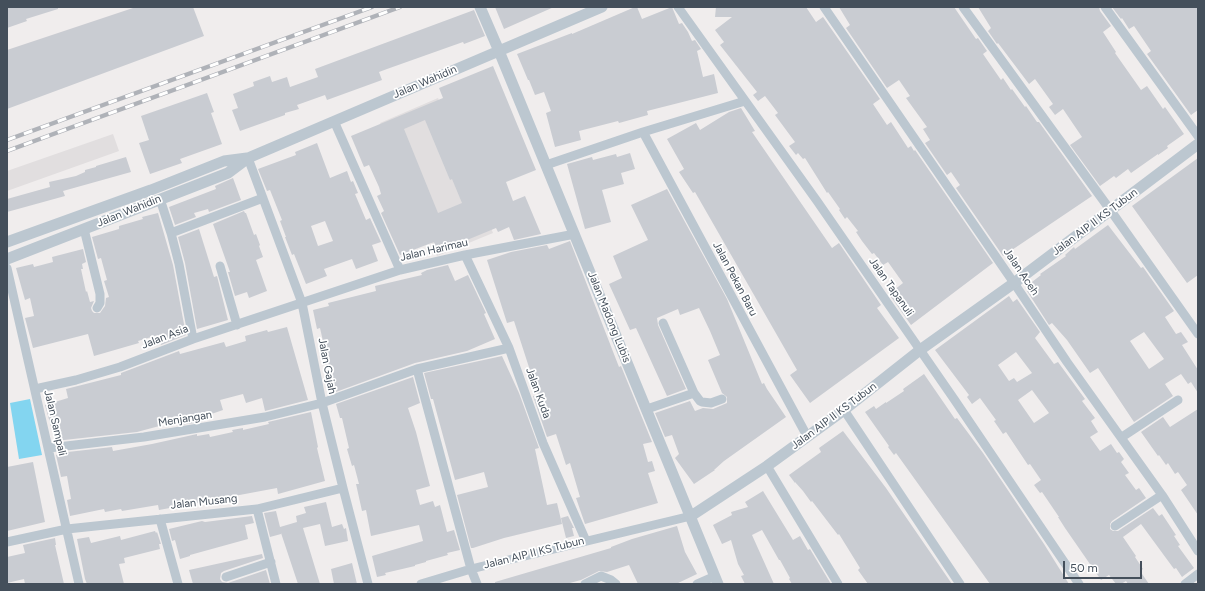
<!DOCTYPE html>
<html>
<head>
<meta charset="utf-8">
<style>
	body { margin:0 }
	#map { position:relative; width:1205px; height:591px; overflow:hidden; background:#f0eded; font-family:Figtree,sans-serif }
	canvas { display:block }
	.frame { position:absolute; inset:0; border:8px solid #444f5b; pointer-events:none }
	.scale { position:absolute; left:1063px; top:561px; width:79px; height:18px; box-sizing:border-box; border:2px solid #444f5b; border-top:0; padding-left:5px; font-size:12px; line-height:14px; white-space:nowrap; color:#444f5b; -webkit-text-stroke:3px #fff; paint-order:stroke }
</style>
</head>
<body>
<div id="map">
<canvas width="1205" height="591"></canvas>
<div class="frame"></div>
<div class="scale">50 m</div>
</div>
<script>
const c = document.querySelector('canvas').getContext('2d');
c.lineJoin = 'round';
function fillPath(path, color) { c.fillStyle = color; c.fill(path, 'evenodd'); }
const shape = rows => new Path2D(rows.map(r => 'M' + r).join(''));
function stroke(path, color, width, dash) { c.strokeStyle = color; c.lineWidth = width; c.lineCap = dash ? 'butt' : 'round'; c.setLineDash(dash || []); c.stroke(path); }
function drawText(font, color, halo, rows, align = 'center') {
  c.font = font + ' Figtree,sans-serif'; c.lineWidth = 3.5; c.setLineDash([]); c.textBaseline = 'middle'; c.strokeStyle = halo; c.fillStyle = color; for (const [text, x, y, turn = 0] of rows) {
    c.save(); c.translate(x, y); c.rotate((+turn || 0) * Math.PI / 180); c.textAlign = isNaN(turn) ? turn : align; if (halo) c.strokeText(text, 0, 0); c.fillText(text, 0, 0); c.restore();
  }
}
fillPath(shape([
	[438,98,493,233,437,256,380,123],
	[113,134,119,151,7,191,7,171]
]), '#e1dedf');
fillPath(shape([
	[30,399,42,455,19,459,10,403]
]), '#83d5f0');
fillPath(shape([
	[7,7,58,7,58,9,26,19,27,21,7,28],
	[136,7,193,7,204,36,7,109,7,50],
	[495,7,554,7,504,29],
	[635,7,637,7,642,19,672,7,679,24,682,23,688,32,692,41,695,40,701,49,697,51,703,77,714,74,718,93,647,111,648,115,619,123,618,121,579,131,581,140,555,147,546,113,551,111,544,92,535,95,529,80,528,80,517,54,572,33,572,34],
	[716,7,806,7,816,22,823,17,880,99,873,104,887,125,891,122,908,148,911,146,914,151,915,150,993,263,911,325,889,294,903,283,888,262,883,265,874,253,872,254,862,241,856,232,858,231,847,217,845,219,839,210,840,209,828,192,827,193,805,158,803,159,798,153,796,155,789,146,795,142,775,115,778,113,765,96,758,101,753,95,757,92,720,45,724,42,715,30,732,17,715,17],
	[839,7,954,7,976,39,978,38,987,51,983,54,1001,80,1003,78,1011,90,1012,89,1025,107,1026,106,1037,122,1039,122,1092,196,1003,256,956,188,960,185,951,172,947,175,925,143,930,140,923,129,927,127,906,98,910,96,899,80,887,88,846,28,850,25],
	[978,7,1099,7,1100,11,1111,26,1103,32,1116,52,1115,53,1141,90,1147,86,1163,109,1165,107,1184,134,1167,146,1168,148,1158,155,1158,154,1131,173,1128,169,1116,178,1114,176,1100,186,1070,145,1082,137,1063,109,1055,115,1049,107,1053,104,1035,79,1029,84,998,43,997,44,988,31,991,28],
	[1112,7,1198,7,1198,110,1191,115,1147,54,1151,51,1134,26,1129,29,1122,18,1121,19],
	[474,10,485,36,464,44,463,42,387,69,379,72,382,80,327,100,325,95,297,105,299,109,285,113,285,115,240,131,232,110,238,108,233,94,254,86,253,82,270,76,272,82,287,77,290,87,318,77,315,69],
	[493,66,536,170,506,182,513,201,525,196,541,234,514,240,509,227,498,232,496,228,438,252,434,242,400,255,381,213,384,211,377,196,381,194,379,187,369,165,364,167,351,136,443,98,439,88],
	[425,120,450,180,452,179,462,203,438,213,404,129],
	[207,93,214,112,211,113,222,144,180,159,182,163,150,174,139,143,149,140,141,116],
	[741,108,755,131,752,132,832,248,839,243,881,305,877,308,899,338,810,403,790,375,797,370,695,192,693,193,679,172,684,169,667,139,696,123,700,130,729,112],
	[317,143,330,178,347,171,351,182,353,181,358,193,355,194,366,220,370,218,381,242,372,245,378,261,356,269,352,259,324,269,327,276,306,284,294,254,292,255,285,237,286,237,280,221,282,220,270,190,267,191,258,169,296,155,295,152],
	[325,221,333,241,318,246,311,226],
	[630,153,635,169,621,173,624,184,602,190,611,222,585,229,567,164,592,157,593,160,616,154,617,157],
	[126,157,131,172,63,191,65,196,7,212,7,199,50,187,49,182,76,176,85,172,85,170,96,167,96,166],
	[1198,158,1198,275,1187,283,1132,206],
	[233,178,241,200,209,212,208,209,194,213,196,217,175,225,169,207,216,189,215,186],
	[667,189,727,299,762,384,764,383,767,389,786,417,724,461,714,470,715,470,694,484,675,458,679,454,672,435,665,437,655,413,690,401,695,411,703,408,713,409,727,403,727,397,722,393,708,360,720,355,710,331,699,308,680,315,678,309,657,318,658,325,686,389,667,396,636,328,630,330,609,284,622,278,613,256,648,240,631,205],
	[244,211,245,213,246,213,254,235,256,234,260,245,259,246,263,257,256,260,267,291,249,298,247,292,235,296,228,272,230,272,213,224],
	[158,213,173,265,186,335,161,345,158,335,138,341,139,343,94,356,88,334,33,348,25,318,34,316,30,298,25,300,16,268,33,264,34,267,53,262,52,257,83,249,86,262,82,264,83,269,81,269,86,292,87,291,90,302,94,301,91,308,92,311,94,313,100,313,105,306,106,298,109,297,104,281,107,280,101,258,98,259,92,237,119,229,119,226,143,219,142,217],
	[1108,225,1141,268,1143,267,1174,311,1165,317,1176,334,1181,332,1188,342,1182,345,1198,370,1198,393,1191,382,1188,384,1181,374,1165,384,1173,396,1134,422,1098,368,1090,373,1067,340,1052,323,1049,325,1027,291,1034,285,1032,282,1041,275,1040,274,1066,256,1065,255,1074,247,1075,249],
	[1144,332,1164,359,1149,369,1130,341],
	[199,229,214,277,217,276,228,320,197,329,185,263,178,237],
	[570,241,619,367,621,366,652,442,643,444,648,462,652,461,655,471,648,473,658,503,585,524,576,498,580,497,570,463,566,465,556,434,547,437,533,396,538,395,514,321,507,323,487,260,511,252,547,245,549,249],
	[448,265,455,281,468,275,486,313,484,314,495,339,467,351,415,363,333,393,333,391,332,391,322,351,325,350,320,328,317,329,313,310,329,306,328,303,376,291,375,286,422,275,421,273,427,270],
	[1009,296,1013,302,1017,299,1040,332,1035,338,1054,364,1058,362,1085,399,1082,401,1095,418,1091,421,1098,432,1090,437,1100,451,1111,444,1117,453,1119,452,1124,459,1121,462,1129,473,1125,475,1136,490,1139,488,1146,498,1112,521,1110,524,1110,529,1113,531,1118,531,1153,508,1159,516,1162,514,1176,535,1174,536,1180,545,1178,546,1194,568,1182,577,1176,568,1174,569,1141,524,1123,537,1136,556,1135,557,1143,569,1140,571,1149,584,1128,584,1126,581,1121,584,1116,584,1109,575,1101,580,1065,528,1058,517,1059,517,1042,492,1040,493,1034,485,1041,480,1030,464,1028,465,1006,432,1003,434,994,421,996,420,980,398,972,404,967,397,969,395,935,350],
	[1016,352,1032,373,1017,382,1014,378,1009,381,998,365],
	[1032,390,1049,413,1034,423,1018,400],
	[287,327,308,400,265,411,262,398,246,403,243,394,220,400,223,410,194,420,195,423,179,425,178,421,137,432,55,441,45,405,68,398,66,389,121,375,121,373,179,351,180,354,224,342,226,347,246,341,245,336,267,330,268,332],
	[502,356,519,393,539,448,535,449,547,505,557,503,562,524,504,538,473,548,471,548,457,495,488,487,484,472,455,480,433,399,431,399,424,373],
	[924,374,955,419,957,418,983,453,1044,544,1069,584,990,584,896,453,894,455,888,447,889,446,865,412,874,406,876,409,886,402,886,403,904,391,903,389],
	[413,377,420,403,408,408,416,432,430,486,416,490,420,505,433,501,435,507,440,505,447,532,454,530,460,550,447,553,448,555,426,561,426,562,415,565,415,566,385,573,386,575,377,577,372,556,423,541,419,525,371,536,366,510,362,511,356,484,359,484,354,465,352,466,347,449,349,448,342,418,340,418,336,404],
	[1198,409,1198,515,1181,490,1187,485,1178,472,1175,474,1168,463,1166,465,1159,455,1158,456,1141,432,1163,417,1170,427],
	[311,412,318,447,317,448,325,481,278,494,277,488,159,510,158,505,122,511,121,509,105,512,104,509,70,516,67,500,71,499,67,476,61,477,56,455,59,454,59,453,112,447,113,451,152,444,197,434,197,436,209,434,210,437,233,432,232,430,243,428,243,430,269,424,268,422],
	[843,431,886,488,899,507,952,584,868,584,858,570,860,568,839,534,838,535,812,501,811,502,803,491,795,482,795,483,789,475,821,452,819,448],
	[33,462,45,522,7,531,7,467],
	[763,491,793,540,800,536,808,550,810,549,831,584,792,584,789,579,790,578,780,560,779,560,762,530,752,535,774,584,745,584,741,576,744,575,738,564,731,540,722,544,713,525,732,515,731,512,748,507,745,502],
	[326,502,332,527,342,524,344,529,346,528,348,541,325,546,320,524,303,528,320,584,298,584,281,533,281,534,270,537,264,513,276,511,280,527,297,522,296,516,306,513,304,507],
	[252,516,254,523,245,525,248,539,190,555,190,556,180,559,175,540,172,541,169,529,202,521,205,522],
	[568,516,574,528,572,528,574,536,566,538,561,518],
	[677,526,685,552,697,574,676,584,638,584,629,565,607,572,599,571,581,580,566,584,495,584,495,582,611,548,611,547,632,539],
	[155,531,156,533,157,532,161,544,159,544,160,549,124,558,125,563,119,564,124,584,87,584,85,579,77,539,89,537,91,543,120,536,121,540],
	[55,538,56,545,55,545,64,584,25,584,24,579,7,583,7,557,25,553,23,545],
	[262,554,263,558,224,571,221,573,220,579,222,582,228,583,266,570,270,584,193,584,189,570],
	[352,563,357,584,334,584,331,569]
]), '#c9ccd2');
stroke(shape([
	[678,7,817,201,954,399,1079,584],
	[824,7,1014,283,1067,362,1162,495,1198,551],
	[963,7,1111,211,1198,334],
	[1105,7,1198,136],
	[334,121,400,270],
	[643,132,807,436],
	[248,158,302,303,322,403,343,488,368,584],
	[546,165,643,132,745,101],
	[160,199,171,233,179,264,193,339],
	[84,229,100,294,100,303,97,308],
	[171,233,263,198],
	[465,255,509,348,543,443,586,541],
	[220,266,237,325],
	[7,268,79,584],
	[417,369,471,569,477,584],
	[35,389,76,380,120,367,193,339,400,270,465,255,575,234],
	[694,393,700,401,702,402,711,403,722,399],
	[647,409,694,393,663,323],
	[844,410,960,584],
	[1122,437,1178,400],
	[49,448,144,437,265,417,322,403,417,369,509,348],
	[767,466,838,584],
	[257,509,276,584],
	[160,519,178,584],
	[1115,526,1162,495],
	[7,542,67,529,257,509,343,488],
	[226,577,271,562],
	[421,584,471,569,691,516],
	[585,584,601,576,611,580,616,584],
	[697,584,715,576],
	[1185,584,1198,574]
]), '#bcc7d0', 9);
stroke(shape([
	[480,7,499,51,718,584],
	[7,242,151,190,224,161,247,158],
	[7,259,228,173,248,158,602,7],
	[691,516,767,466,844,410,920,350,1014,283,1198,144]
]), '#bcc7d0', 11);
const rail = shape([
	[7,140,372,7],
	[7,151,400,7]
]);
stroke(rail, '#afb2b8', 4.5);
stroke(rail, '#fff', 3, [9]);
drawText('11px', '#444f5b', '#fff', [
	["Jalan Wahidin",425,82,-23],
	["Jalan Wahidin",129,211,-22],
	["Jalan AIP II KS Tubun",1095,222,-37],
	["Jalan Harimau",434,250,-13],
	["Jalan Aceh",1021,272,56],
	["Jalan Pekan Baru",735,279,62],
	["Jalan Tapanuli",891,287,55],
	["Jalan Madong Lubis",609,317,68],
	["Jalan Asia",165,337,-21],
	["Jalan Gajah",327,366,79],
	["Jalan Kuda",538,393,70],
	["Jalan AIP II KS Tubun",834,416,-37],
	["Menjangan",185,419,-9],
	["Jalan Sampali",55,423,77],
	["Jalan Musang",204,502,-6],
	["Jalan AIP II KS Tubun",534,553,-14]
]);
</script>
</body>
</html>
